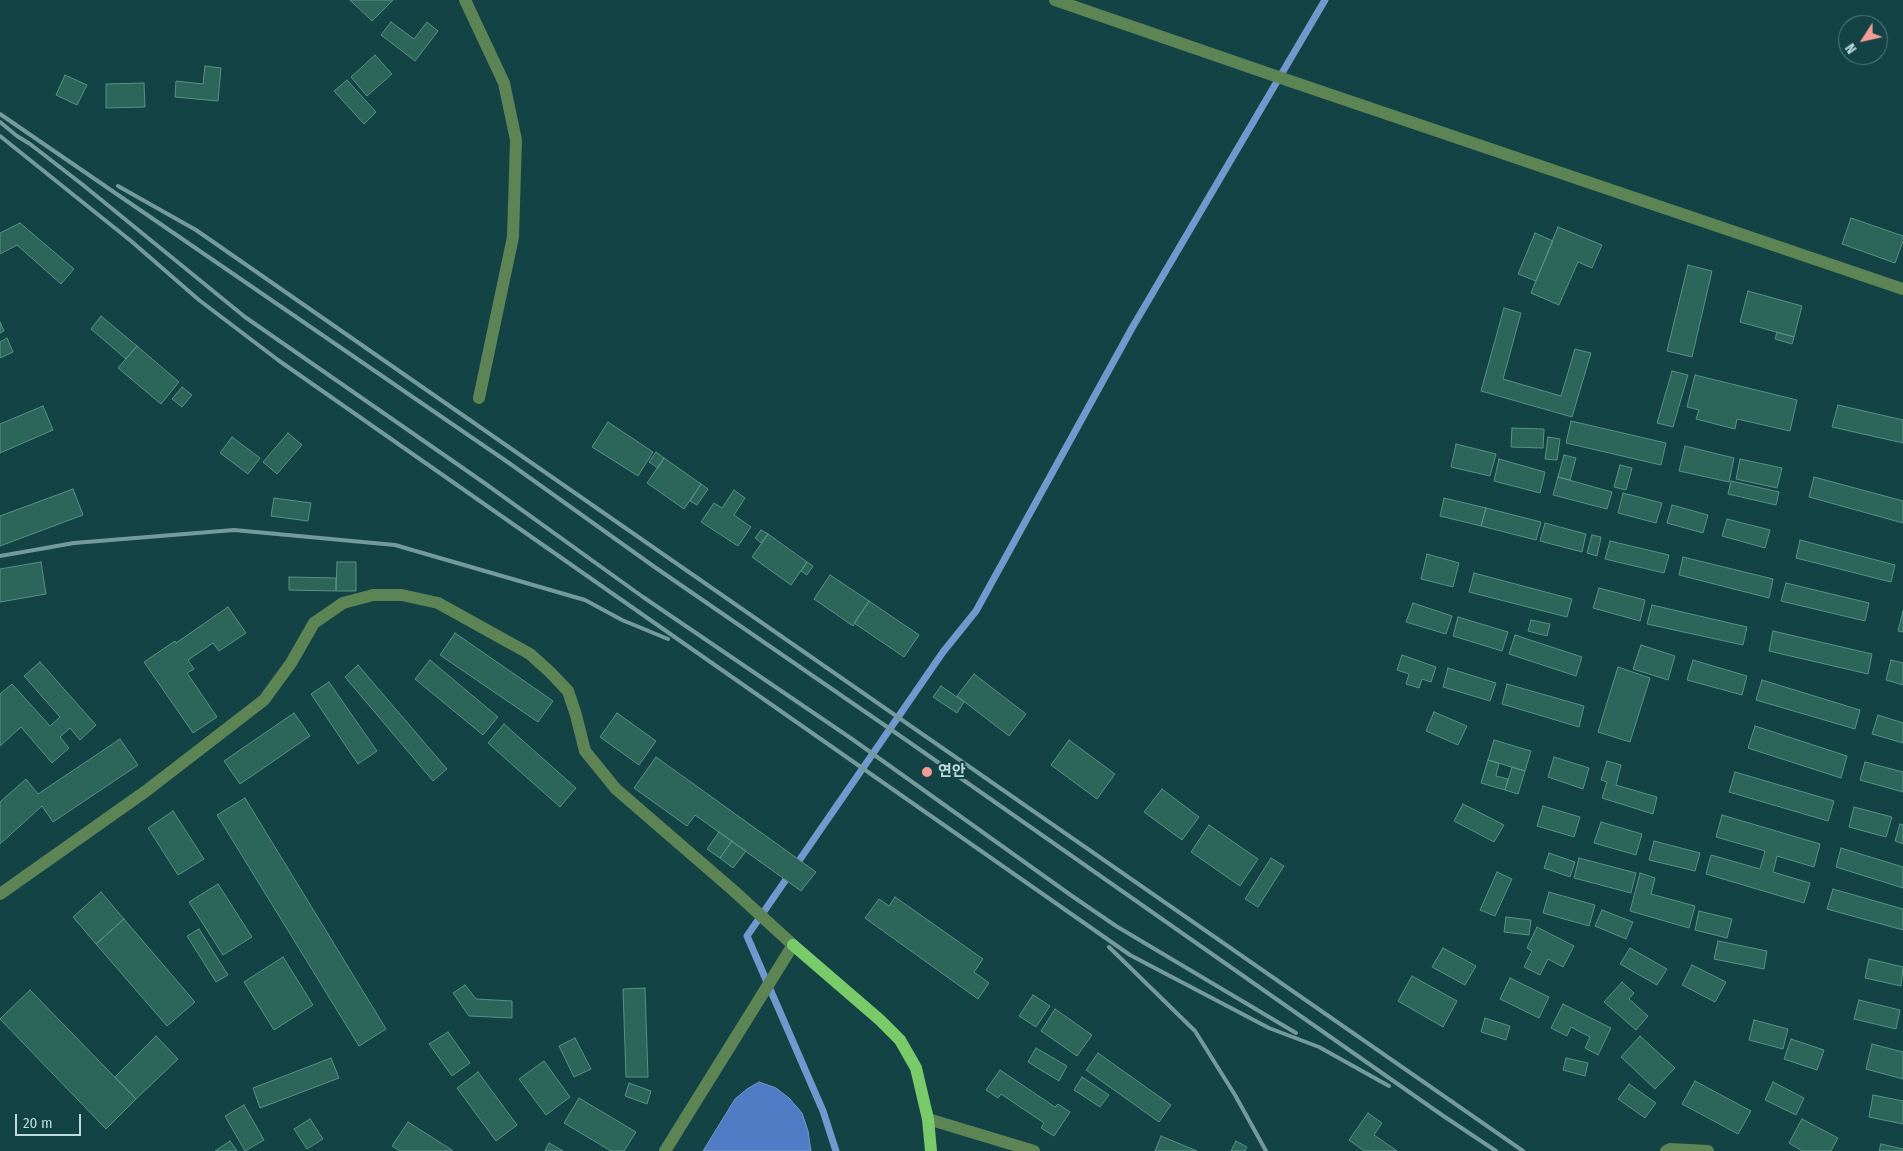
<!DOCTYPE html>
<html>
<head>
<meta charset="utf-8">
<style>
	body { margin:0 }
	#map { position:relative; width:1903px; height:1151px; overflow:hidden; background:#134345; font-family:"Fira Sans Condensed",sans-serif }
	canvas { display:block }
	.north { position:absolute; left:1838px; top:15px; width:50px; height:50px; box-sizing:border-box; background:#134345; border:1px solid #578082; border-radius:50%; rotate:235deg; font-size:14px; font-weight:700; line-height:20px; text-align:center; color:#bedcdd }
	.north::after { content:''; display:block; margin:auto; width:18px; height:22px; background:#f59b9a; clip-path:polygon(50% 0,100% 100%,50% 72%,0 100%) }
	.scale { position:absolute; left:15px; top:1114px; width:66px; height:22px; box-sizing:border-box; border:2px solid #bedcdd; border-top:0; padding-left:6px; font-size:15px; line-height:18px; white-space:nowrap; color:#bedcdd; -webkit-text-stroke:4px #134345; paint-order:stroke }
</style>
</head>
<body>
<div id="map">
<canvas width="1903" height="1151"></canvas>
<div class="north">N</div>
<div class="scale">20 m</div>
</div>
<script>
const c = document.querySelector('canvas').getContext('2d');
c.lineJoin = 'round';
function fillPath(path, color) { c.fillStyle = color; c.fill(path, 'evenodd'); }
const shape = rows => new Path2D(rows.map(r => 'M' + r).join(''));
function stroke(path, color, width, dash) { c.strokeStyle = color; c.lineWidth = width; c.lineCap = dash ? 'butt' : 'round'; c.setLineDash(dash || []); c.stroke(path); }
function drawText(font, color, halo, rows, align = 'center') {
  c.font = font + ' "Fira Sans Condensed","Noto Sans KR",sans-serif'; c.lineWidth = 4; c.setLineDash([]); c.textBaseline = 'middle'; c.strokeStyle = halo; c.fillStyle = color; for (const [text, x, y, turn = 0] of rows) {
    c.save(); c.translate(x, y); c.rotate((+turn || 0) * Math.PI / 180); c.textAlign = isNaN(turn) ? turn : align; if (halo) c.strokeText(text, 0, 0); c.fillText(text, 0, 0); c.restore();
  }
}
const water = shape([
	[759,1082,776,1088,789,1098,802,1113,808,1131,811,1151,703,1151,735,1099,747,1089,759,1082]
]);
fillPath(water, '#507cc6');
stroke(water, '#7199cd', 1);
stroke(shape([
	[836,1151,823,1111,747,936,943,652,976,611,1132,328,1325,0]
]), '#7199cd', 7);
const building = shape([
	[350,0,393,0,372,21,350,0],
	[391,22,414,39,427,22,438,31,415,61,381,35,391,22],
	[375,55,392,74,367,96,351,77,375,55],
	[205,66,221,68,218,101,175,97,176,81,203,84,205,66],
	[65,75,87,85,77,105,56,95,65,75],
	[347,80,376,112,364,124,334,91,347,80],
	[144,83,145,107,106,108,106,84,144,83],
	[1851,218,1903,236,1903,241,1895,263,1842,244,1851,218],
	[20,223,74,269,61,284,17,245,0,254,0,233,20,223],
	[1558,227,1602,245,1592,268,1578,262,1559,305,1531,293,1558,227],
	[1535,233,1553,241,1536,281,1518,274,1535,233],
	[1688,265,1712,271,1692,357,1667,351,1688,265],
	[1748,291,1802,306,1794,337,1740,322,1748,291],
	[1504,308,1521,313,1503,379,1561,396,1575,349,1591,353,1572,417,1481,391,1504,308],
	[101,316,137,346,126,359,91,329,101,316],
	[0,322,4,331,0,333,0,322],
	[1777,332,1794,337,1792,344,1775,339,1777,332],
	[7,338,13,352,0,358,0,342,7,338],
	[137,346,179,382,161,404,118,368,137,346],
	[1672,371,1688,375,1673,427,1657,423,1672,371],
	[1695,375,1797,400,1790,431,1737,419,1735,429,1696,419,1699,410,1687,407,1695,375],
	[182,387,192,395,182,407,172,399,182,387],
	[1838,405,1903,420,1903,443,1832,427,1838,405],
	[43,406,53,430,0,453,0,424,43,406],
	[1571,421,1666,443,1661,465,1566,443,1571,421],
	[608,422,653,452,638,476,592,447,608,422],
	[1512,428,1544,429,1543,448,1511,447,1512,428],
	[288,433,302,445,277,474,263,462,288,433],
	[232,437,260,458,248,474,220,453,232,437],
	[1548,437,1560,439,1557,460,1545,459,1548,437],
	[1456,444,1496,454,1490,476,1451,467,1456,444],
	[1685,446,1734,458,1729,482,1679,471,1685,446],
	[656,452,664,458,658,468,649,462,656,452],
	[1564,455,1576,458,1570,480,1558,477,1564,455],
	[664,458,701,484,684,509,647,483,664,458],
	[1499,459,1545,472,1540,493,1494,481,1499,459],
	[1740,459,1782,468,1777,488,1736,479,1740,459],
	[1620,465,1632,468,1626,490,1614,487,1620,465],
	[1558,477,1612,492,1607,509,1553,495,1558,477],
	[1814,477,1903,501,1903,523,1809,497,1814,477],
	[1731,481,1779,492,1776,505,1728,494,1731,481],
	[701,484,708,489,697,505,690,501,701,484],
	[73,489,83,515,0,546,0,516,73,489],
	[734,490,745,498,734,515,751,527,738,546,701,522,714,503,722,508,734,490],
	[1623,493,1662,503,1656,523,1618,513,1623,493],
	[274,498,311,503,308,521,271,516,274,498],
	[1444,498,1486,508,1481,526,1440,516,1444,498],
	[1672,505,1708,515,1703,533,1667,523,1672,505],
	[1486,508,1541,522,1536,540,1481,526,1486,508],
	[1727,519,1770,530,1765,548,1722,536,1727,519],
	[1545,523,1586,534,1582,552,1540,541,1545,523],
	[761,530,768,534,761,543,755,538,761,530],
	[768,534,807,562,791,585,752,557,768,534],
	[1592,535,1601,537,1597,556,1587,553,1592,535],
	[1800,540,1895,565,1891,582,1796,558,1800,540],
	[1610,541,1669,555,1664,573,1605,559,1610,541],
	[1427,554,1459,563,1453,587,1421,579,1427,554],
	[1683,557,1773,579,1769,598,1679,575,1683,557],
	[41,562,46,594,0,602,0,569,41,562],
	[337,562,356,562,356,591,336,591,337,562],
	[807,562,813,566,807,575,801,571,807,562],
	[1474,573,1572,599,1567,617,1469,592,1474,573],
	[830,575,869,601,853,626,814,599,830,575],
	[289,577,336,578,336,591,289,590,289,577],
	[1786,583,1869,603,1865,621,1781,601,1786,583],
	[1599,588,1645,600,1640,621,1593,608,1599,588],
	[869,601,919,635,904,657,854,623,869,601],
	[1413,603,1452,616,1446,634,1406,622,1413,603],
	[1652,605,1747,627,1743,645,1647,624,1652,605],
	[228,607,246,633,219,651,213,643,188,660,194,669,187,673,217,717,193,733,144,662,175,641,176,643,228,607],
	[1903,611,1903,632,1898,631,1903,611],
	[1458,617,1508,632,1502,651,1453,636,1458,617],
	[1531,620,1550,624,1547,636,1528,631,1531,620],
	[1773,631,1872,654,1868,674,1769,651,1773,631],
	[455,633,553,701,538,722,440,655,455,633],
	[1515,635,1582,657,1576,676,1509,654,1515,635],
	[1641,645,1675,656,1668,680,1633,669,1641,645],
	[1402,655,1436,667,1431,682,1422,679,1419,688,1406,684,1409,674,1397,670,1402,655],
	[430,660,498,717,483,735,415,679,430,660],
	[1693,660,1747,676,1742,695,1687,680,1693,660],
	[1891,660,1903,663,1903,685,1886,680,1891,660],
	[40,662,96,725,80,740,70,728,60,737,69,748,52,763,21,727,0,746,0,694,12,684,50,726,60,717,24,676,40,662],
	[358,665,447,769,433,781,345,677,358,665],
	[1618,667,1650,678,1630,742,1598,732,1618,667],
	[1448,668,1496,683,1490,701,1443,687,1448,668],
	[974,674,1026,714,1009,736,957,696,974,674],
	[1762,680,1860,710,1855,729,1756,700,1762,680],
	[329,682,377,751,358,764,311,694,329,682],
	[1507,684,1584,706,1579,727,1502,704,1507,684],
	[941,686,964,702,957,713,933,697,941,686],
	[1434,712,1467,726,1458,745,1426,731,1434,712],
	[294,713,310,736,240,784,224,761,294,713],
	[617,713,656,741,639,765,600,737,617,713],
	[1878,715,1903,723,1903,743,1872,734,1878,715],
	[504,724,576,788,560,807,488,743,504,724],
	[1755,726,1847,756,1841,778,1748,748,1755,726],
	[120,739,138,765,53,822,42,806,0,844,0,802,26,779,38,794,120,739],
	[1069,740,1115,774,1097,799,1051,765,1069,740],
	[1494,740,1531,751,1525,771,1488,760,1494,740],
	[656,757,816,872,801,891,695,815,687,826,634,788,656,757],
	[1554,757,1589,768,1583,789,1548,777,1554,757],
	[1488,760,1499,763,1496,776,1508,779,1505,790,1481,783,1488,760],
	[1607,761,1621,765,1616,785,1657,797,1653,814,1602,798,1607,782,1601,780,1607,761],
	[1865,762,1903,772,1903,792,1860,780,1865,762],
	[1512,767,1525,771,1518,794,1505,790,1512,767],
	[1735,772,1834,801,1828,821,1729,792,1735,772],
	[1162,789,1199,817,1182,840,1144,812,1162,789],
	[245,798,386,1029,359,1046,217,815,245,798],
	[1463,804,1504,825,1494,842,1454,821,1463,804],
	[1543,806,1580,817,1574,837,1537,826,1543,806],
	[1854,807,1892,817,1886,837,1849,827,1854,807],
	[173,811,204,859,178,875,148,828,173,811],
	[1722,815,1820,844,1814,867,1777,856,1773,872,1810,883,1804,903,1706,874,1711,855,1760,869,1765,851,1716,837,1722,815],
	[1601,822,1642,834,1636,855,1594,843,1601,822],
	[1900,824,1903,825,1903,844,1895,841,1900,824],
	[1209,825,1258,859,1240,886,1191,852,1209,825],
	[719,832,732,841,720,858,707,849,719,832],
	[732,841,746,851,733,868,720,858,732,841],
	[1654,841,1700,853,1695,871,1649,860,1654,841],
	[1841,848,1903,867,1903,888,1836,867,1841,848],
	[1549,853,1575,862,1570,877,1544,868,1549,853],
	[1271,858,1284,866,1258,907,1245,899,1271,858],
	[1579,858,1636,873,1631,893,1574,878,1579,858],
	[1497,872,1512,879,1495,916,1480,910,1497,872],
	[1640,873,1655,878,1651,894,1695,906,1689,928,1630,911,1640,873],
	[218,884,252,937,223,955,189,902,218,884],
	[1833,889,1903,909,1903,930,1827,909,1833,889],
	[101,892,124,919,96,944,73,917,101,892],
	[1549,892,1595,905,1589,926,1543,913,1549,892],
	[895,897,983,959,974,972,989,983,978,999,865,918,879,899,889,906,895,897],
	[1602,910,1633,922,1626,939,1595,926,1602,910],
	[1699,911,1732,919,1727,938,1695,930,1699,911],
	[1506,917,1531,920,1529,935,1504,932,1506,917],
	[124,919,195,1002,167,1026,96,944,124,919],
	[1537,927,1574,946,1563,967,1548,959,1540,975,1524,967,1532,951,1527,948,1537,927],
	[199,929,228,975,216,982,187,936,199,929],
	[1718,941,1767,951,1764,969,1714,959,1718,941],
	[1443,948,1476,966,1465,985,1432,967,1443,948],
	[1630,948,1667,969,1657,985,1620,964,1630,948],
	[283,957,313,1005,274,1030,244,982,283,957],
	[1869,959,1903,967,1901,986,1865,978,1869,959],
	[1692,965,1726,982,1715,1002,1682,985,1692,965],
	[1412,976,1457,1001,1443,1027,1398,1001,1412,976],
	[1510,978,1549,997,1539,1018,1500,999,1510,978],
	[1622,982,1634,993,1629,999,1648,1016,1636,1030,1604,1002,1622,982],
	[465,985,476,999,512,1001,512,1018,469,1016,453,993,465,985],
	[645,988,648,1077,626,1077,623,989,645,988],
	[30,990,136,1099,106,1129,0,1019,30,990],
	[1033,995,1050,1006,1036,1027,1019,1016,1033,995],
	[1859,1000,1900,1010,1896,1029,1854,1019,1859,1000],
	[1563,1004,1611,1028,1598,1055,1585,1048,1590,1037,1571,1027,1567,1036,1551,1028,1563,1004],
	[1055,1009,1092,1035,1077,1056,1041,1031,1055,1009],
	[1485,1018,1510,1026,1506,1040,1481,1032,1485,1018],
	[1754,1020,1788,1029,1783,1049,1749,1040,1754,1020],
	[448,1032,470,1063,452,1076,429,1044,448,1032],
	[156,1036,178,1059,136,1099,115,1077,156,1036],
	[1640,1036,1675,1068,1655,1089,1621,1057,1640,1036],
	[575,1038,591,1069,574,1077,559,1046,575,1038],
	[1791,1039,1824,1050,1817,1070,1784,1059,1791,1039],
	[1872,1044,1903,1052,1903,1079,1866,1069,1872,1044],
	[1036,1048,1067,1066,1059,1081,1028,1062,1036,1048],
	[1098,1053,1171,1105,1159,1122,1086,1070,1098,1053],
	[331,1058,339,1078,260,1108,253,1088,331,1058],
	[1566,1058,1588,1063,1585,1076,1563,1070,1566,1058],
	[544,1061,570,1097,546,1115,519,1079,544,1061],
	[1000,1070,1055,1107,1058,1104,1070,1112,1054,1136,1041,1128,1044,1123,1001,1094,998,1098,986,1090,1000,1070],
	[478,1072,517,1125,496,1141,457,1088,478,1072],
	[1082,1077,1109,1095,1100,1107,1074,1090,1082,1077],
	[1695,1081,1751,1111,1738,1134,1682,1104,1695,1081],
	[1773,1082,1804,1098,1796,1115,1765,1100,1773,1082],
	[629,1083,651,1091,647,1104,625,1096,629,1083],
	[1629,1084,1656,1103,1645,1118,1618,1099,1629,1084],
	[1873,1095,1903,1101,1903,1124,1869,1117,1873,1095],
	[579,1098,636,1132,624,1151,611,1151,564,1123,579,1098],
	[244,1105,264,1140,245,1151,225,1116,244,1105],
	[1368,1113,1382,1123,1374,1135,1397,1151,1364,1151,1349,1140,1368,1113],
	[310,1119,323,1139,307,1149,294,1129,310,1119],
	[1802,1119,1838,1138,1831,1151,1802,1151,1789,1143,1802,1119],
	[408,1122,452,1150,452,1151,400,1151,392,1146,408,1122],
	[1161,1136,1197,1151,1155,1151,1161,1136],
	[230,1141,237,1151,215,1151,230,1141],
	[1236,1141,1247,1147,1245,1151,1231,1151,1236,1141],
	[549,1143,563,1151,545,1151,549,1143],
	[1881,1144,1903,1149,1903,1151,1879,1151,1881,1144]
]);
fillPath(building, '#2c665b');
stroke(building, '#589186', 1);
stroke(shape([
	[465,0,504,83,516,140,513,237,479,398],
	[1055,0,1290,81,1903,289],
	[0,894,146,791,264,700,291,663,314,623,343,603,373,595,402,595,438,603,530,654,550,672,568,691,576,715,585,751,616,789,734,891,793,945,665,1151],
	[928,1119,1034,1151],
	[1666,1151,1670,1149,1708,1151]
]), '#5d8455', 12);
stroke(shape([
	[793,945,880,1020,900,1040,916,1068,928,1119,931,1151]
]), '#78cb68', 12);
stroke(shape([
	[0,114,509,463,656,568,909,742,1442,1115,1496,1151],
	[0,122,17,136,30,144,83,185,245,317,483,482,643,597,852,739,1072,896,1116,926,1296,1033],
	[0,136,131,241,199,300,278,360,1130,955,1269,1028,1319,1047,1389,1086],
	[118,186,196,230,1523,1151],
	[0,556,74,543,234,530,395,545,585,600,622,620,668,639],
	[1109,947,1195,1031,1235,1095,1266,1151]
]), '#759a9c', 4);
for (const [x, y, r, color] of [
	[927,772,6,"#f59b9a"]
]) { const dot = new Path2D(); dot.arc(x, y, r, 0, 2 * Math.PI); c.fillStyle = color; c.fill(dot); stroke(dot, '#134345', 2); }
drawText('bold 15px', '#bedcdd', '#134345', [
	["연안",938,772]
], 'left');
</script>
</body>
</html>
